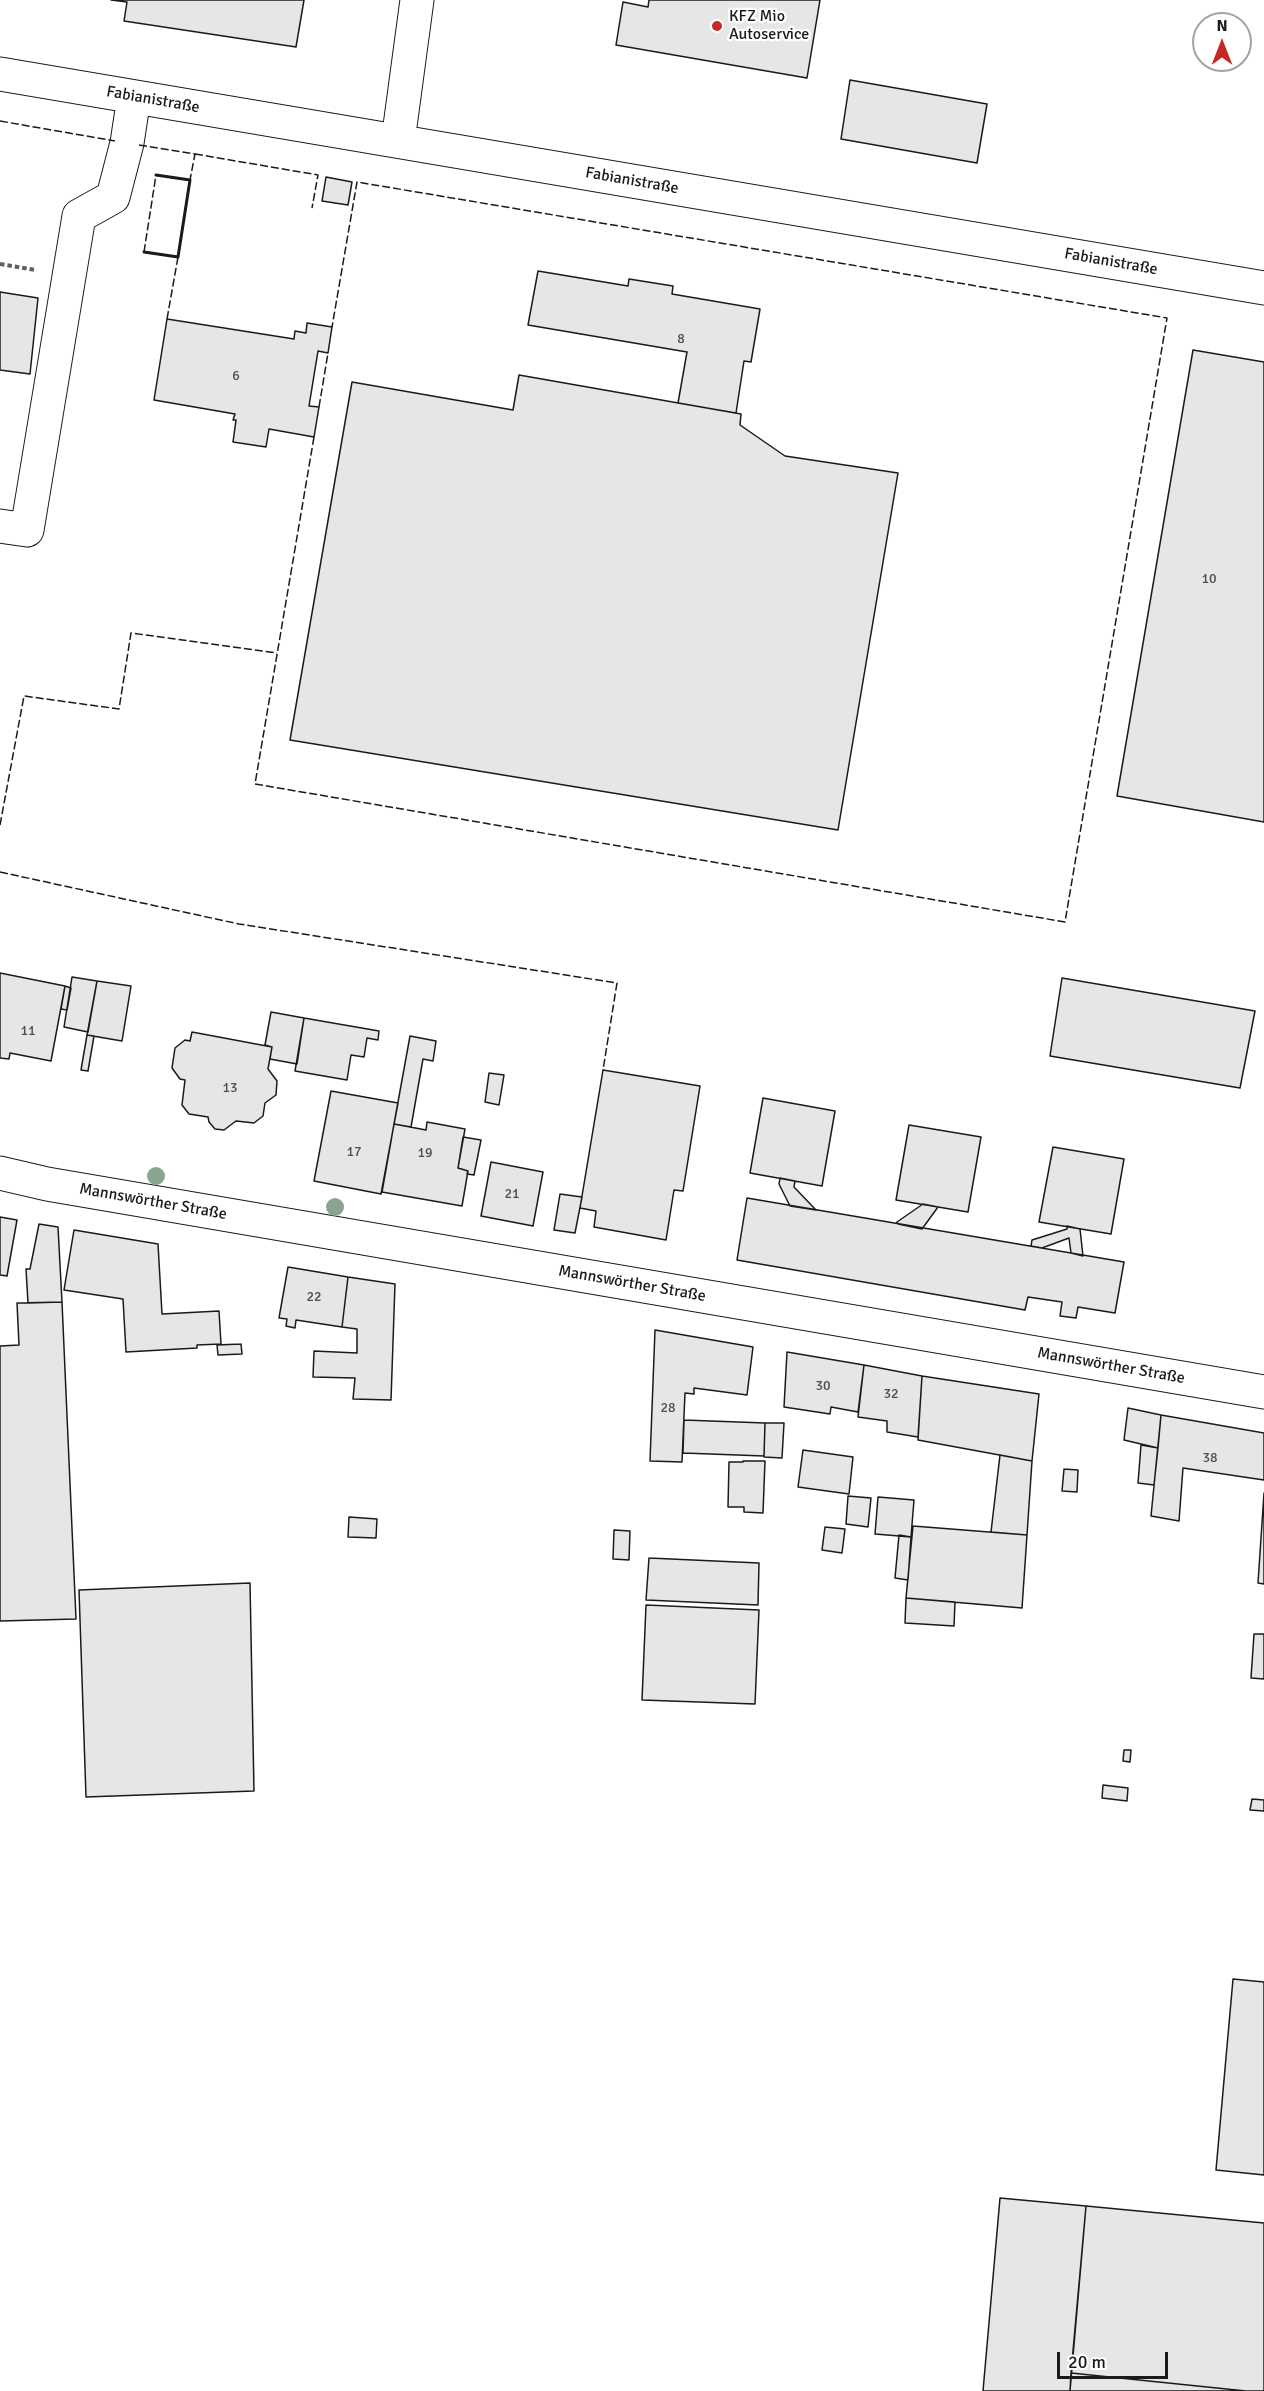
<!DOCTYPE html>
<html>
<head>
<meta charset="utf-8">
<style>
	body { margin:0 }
	#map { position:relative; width:1264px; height:2391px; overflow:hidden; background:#fff; font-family:Signika,sans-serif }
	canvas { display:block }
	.north { position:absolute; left:1192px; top:12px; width:60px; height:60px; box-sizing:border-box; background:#fff; border:2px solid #a3a3a3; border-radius:50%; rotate:0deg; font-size:16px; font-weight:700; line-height:24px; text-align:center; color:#1a1a1a }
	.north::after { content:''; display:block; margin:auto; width:21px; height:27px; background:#c62828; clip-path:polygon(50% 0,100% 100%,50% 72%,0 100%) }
	.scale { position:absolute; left:1057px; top:2352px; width:111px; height:27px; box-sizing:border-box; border:3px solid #1a1a1a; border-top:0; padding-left:8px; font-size:18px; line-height:21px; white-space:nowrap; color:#1a1a1a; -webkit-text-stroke:4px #fff; paint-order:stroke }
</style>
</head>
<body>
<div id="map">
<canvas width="1264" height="2391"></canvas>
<div class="north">N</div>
<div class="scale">20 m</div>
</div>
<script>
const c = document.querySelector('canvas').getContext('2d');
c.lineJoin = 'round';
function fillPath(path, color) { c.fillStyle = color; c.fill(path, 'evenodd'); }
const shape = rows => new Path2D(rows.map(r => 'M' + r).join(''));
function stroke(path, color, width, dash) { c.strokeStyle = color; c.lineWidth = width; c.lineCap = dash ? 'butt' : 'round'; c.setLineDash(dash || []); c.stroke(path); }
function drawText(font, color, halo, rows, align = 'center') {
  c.font = font + ' Signika,sans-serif'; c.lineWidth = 4.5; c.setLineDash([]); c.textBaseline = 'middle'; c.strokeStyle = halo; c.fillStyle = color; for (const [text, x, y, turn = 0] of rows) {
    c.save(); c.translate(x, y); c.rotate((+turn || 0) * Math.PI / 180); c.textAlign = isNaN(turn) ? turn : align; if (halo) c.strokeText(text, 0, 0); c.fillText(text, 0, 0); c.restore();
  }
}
const building = shape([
	[111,0,304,0,296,47,124,21,127,2,111,0],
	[649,0,820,0,807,78,616,45,623,2,648,7,649,0],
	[850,80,987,104,977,163,841,139,850,80],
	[326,177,352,182,348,205,322,201,326,177],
	[538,271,628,286,629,279,673,286,672,294,760,309,751,362,744,361,736,413,678,403,687,352,528,325,538,271],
	[0,292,38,298,30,374,0,370,0,292],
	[167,319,294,339,295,331,306,333,307,323,332,327,328,353,318,351,309,406,319,407,314,437,269,429,266,447,233,442,236,420,233,420,235,414,154,400,167,319],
	[1193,350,1264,362,1264,822,1117,796,1193,350],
	[519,375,741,414,740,425,785,456,898,473,838,830,290,740,352,382,513,410,519,375],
	[0,973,65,986,51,1061,10,1053,9,1059,0,1058,0,973],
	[72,977,97,981,88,1032,64,1027,72,977],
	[1062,978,1255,1011,1240,1088,1050,1056,1062,978],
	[97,981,131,986,122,1041,87,1035,97,981],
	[65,986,71,988,67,1010,61,1009,65,986],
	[271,1012,304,1018,297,1064,270,1059,272,1047,265,1045,271,1012],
	[304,1018,379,1031,378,1040,367,1038,364,1057,351,1055,347,1080,295,1071,304,1018],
	[192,1032,272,1047,268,1069,277,1081,276,1095,265,1103,263,1116,254,1123,236,1121,224,1130,215,1129,209,1122,208,1117,189,1114,182,1105,185,1080,180,1079,172,1068,175,1048,185,1040,190,1041,192,1032],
	[87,1035,94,1036,88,1071,81,1070,87,1035],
	[410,1036,436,1041,433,1061,423,1059,411,1127,394,1124,410,1036],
	[603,1070,700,1086,683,1191,674,1190,666,1240,594,1227,596,1211,580,1208,603,1070],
	[489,1073,504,1075,499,1105,485,1102,489,1073],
	[331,1091,398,1103,381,1194,314,1181,331,1091],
	[763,1098,835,1111,822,1186,750,1173,763,1098],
	[427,1122,465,1129,458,1168,468,1171,462,1206,382,1192,394,1124,426,1130,427,1122],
	[909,1125,981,1137,968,1212,896,1200,909,1125],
	[463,1137,481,1140,474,1175,467,1174,468,1171,458,1168,463,1137],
	[1053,1147,1124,1159,1111,1234,1039,1222,1053,1147],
	[491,1162,543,1172,533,1226,481,1216,491,1162],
	[780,1178,795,1181,794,1187,816,1210,790,1206,779,1184,780,1178],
	[560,1194,582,1197,575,1233,554,1230,560,1194],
	[747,1198,1124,1262,1115,1313,1078,1307,1076,1318,1060,1316,1062,1302,1028,1297,1025,1310,737,1260,747,1198],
	[923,1204,938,1207,922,1229,898,1224,897,1222,923,1204],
	[0,1217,17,1220,7,1276,0,1275,0,1217],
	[39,1224,58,1227,62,1302,28,1303,26,1269,30,1269,39,1224],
	[1067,1226,1080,1229,1083,1256,1071,1253,1069,1238,1042,1248,1031,1246,1032,1240,1067,1229,1067,1226],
	[74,1230,158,1244,162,1314,219,1311,221,1344,197,1345,197,1348,126,1352,123,1299,64,1290,74,1230],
	[288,1267,348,1277,342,1327,296,1320,295,1328,286,1326,287,1319,279,1318,288,1267],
	[348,1277,395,1284,391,1400,353,1399,355,1378,313,1377,314,1351,357,1353,357,1329,342,1327,348,1277],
	[62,1302,76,1619,0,1621,0,1346,19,1345,17,1303,62,1302],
	[655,1330,753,1347,747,1395,694,1388,694,1394,685,1393,682,1462,650,1461,655,1330],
	[241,1344,242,1354,218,1355,217,1345,241,1344],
	[787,1352,864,1365,858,1412,831,1407,830,1414,784,1407,787,1352],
	[864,1365,922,1376,918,1437,887,1432,887,1421,858,1417,864,1365],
	[922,1376,1039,1394,1032,1461,918,1440,922,1376],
	[1128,1408,1161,1415,1158,1448,1124,1440,1128,1408],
	[1161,1415,1264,1433,1264,1480,1183,1468,1179,1521,1151,1516,1161,1415],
	[684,1420,765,1423,764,1456,683,1453,684,1420],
	[765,1423,784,1423,782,1458,764,1457,765,1423],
	[1141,1445,1158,1448,1154,1485,1138,1483,1141,1445],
	[803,1450,853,1457,849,1494,798,1487,803,1450],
	[1000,1455,1032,1461,1027,1535,991,1532,1000,1455],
	[743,1461,765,1461,763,1513,744,1512,744,1507,728,1507,729,1462,743,1462,743,1461],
	[1064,1469,1078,1470,1077,1492,1062,1491,1064,1469],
	[1264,1493,1264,1584,1258,1583,1264,1493],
	[848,1496,871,1498,868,1527,846,1524,848,1496],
	[878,1497,914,1500,911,1537,875,1534,878,1497],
	[349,1517,377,1519,376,1538,348,1537,349,1517],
	[913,1526,1027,1535,1022,1608,906,1598,913,1526],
	[825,1527,845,1529,842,1553,822,1550,825,1527],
	[614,1530,630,1531,629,1560,613,1559,614,1530],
	[899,1535,911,1537,908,1580,895,1578,899,1535],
	[649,1558,759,1563,758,1605,646,1600,649,1558],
	[250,1583,254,1791,86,1797,79,1590,250,1583],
	[906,1598,955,1602,954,1626,905,1623,906,1598],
	[646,1605,759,1610,755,1704,642,1700,646,1605],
	[1254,1634,1264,1634,1264,1679,1251,1678,1254,1634],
	[1124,1750,1131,1750,1130,1762,1123,1761,1124,1750],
	[1103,1785,1128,1788,1127,1801,1102,1798,1103,1785],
	[1252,1799,1264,1800,1264,1811,1250,1810,1252,1799],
	[1233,1979,1264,1982,1264,2175,1216,2170,1233,1979],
	[1000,2198,1086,2206,1070,2391,983,2391,1000,2198],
	[1086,2206,1264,2223,1264,2391,1246,2391,1071,2373,1086,2206],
	[1071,2373,1246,2391,1070,2391,1071,2373]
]);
fillPath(building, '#e6e6e6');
stroke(building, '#1a1a1a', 1.5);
const minor = shape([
	[0,74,1264,288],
	[398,141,417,0],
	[0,526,27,530,79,216,113,197,127,143,134,97],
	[0,1173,47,1184,1264,1392]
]);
stroke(minor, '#1a1a1a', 35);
stroke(shape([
	[0,264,35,270]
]), '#5f5f5f', 4, [4.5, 3]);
stroke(minor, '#fff', 33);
stroke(shape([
	[0,121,115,141],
	[139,145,195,154,190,180],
	[195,154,318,175,312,208],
	[144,252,156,175],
	[167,319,178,257],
	[319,407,328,353],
	[314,437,255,784,1065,922,1167,318,357,182,332,327],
	[0,825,24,696,119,709,131,633,277,653],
	[0,872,239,924,617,983,603,1070]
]), '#1a1a1a', 1.5, [8, 3]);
stroke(shape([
	[144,252,178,257,190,180,156,175]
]), '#1a1a1a', 3);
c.fillStyle = '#8aa48f';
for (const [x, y] of [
	[156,1176],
	[335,1207]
]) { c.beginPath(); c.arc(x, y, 9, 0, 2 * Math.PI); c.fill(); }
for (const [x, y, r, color] of [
	[717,26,6,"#c62828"]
]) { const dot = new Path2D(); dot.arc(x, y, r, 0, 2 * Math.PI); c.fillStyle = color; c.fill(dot); stroke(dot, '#fff', 2); }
drawText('14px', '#4d4d4d', null, [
	["8",681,339],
	["6",236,376],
	["10",1209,579],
	["11",28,1031],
	["13",230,1088],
	["17",354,1152],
	["19",425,1153],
	["21",512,1194],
	["22",314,1297],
	["30",823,1386],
	["32",891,1394],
	["28",668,1408],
	["38",1210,1458]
]);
drawText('16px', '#1a1a1a', '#fff', [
	["KFZ Mio",729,17],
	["Autoservice",729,35]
], 'left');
drawText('16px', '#1a1a1a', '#fff', [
	["Fabianistraße",153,100,10],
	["Fabianistraße",632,181,10],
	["Fabianistraße",1111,262,10],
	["Mannswörther Straße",153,1202,10],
	["Mannswörther Straße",632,1284,10],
	["Mannswörther Straße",1111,1366,10]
]);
</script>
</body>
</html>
